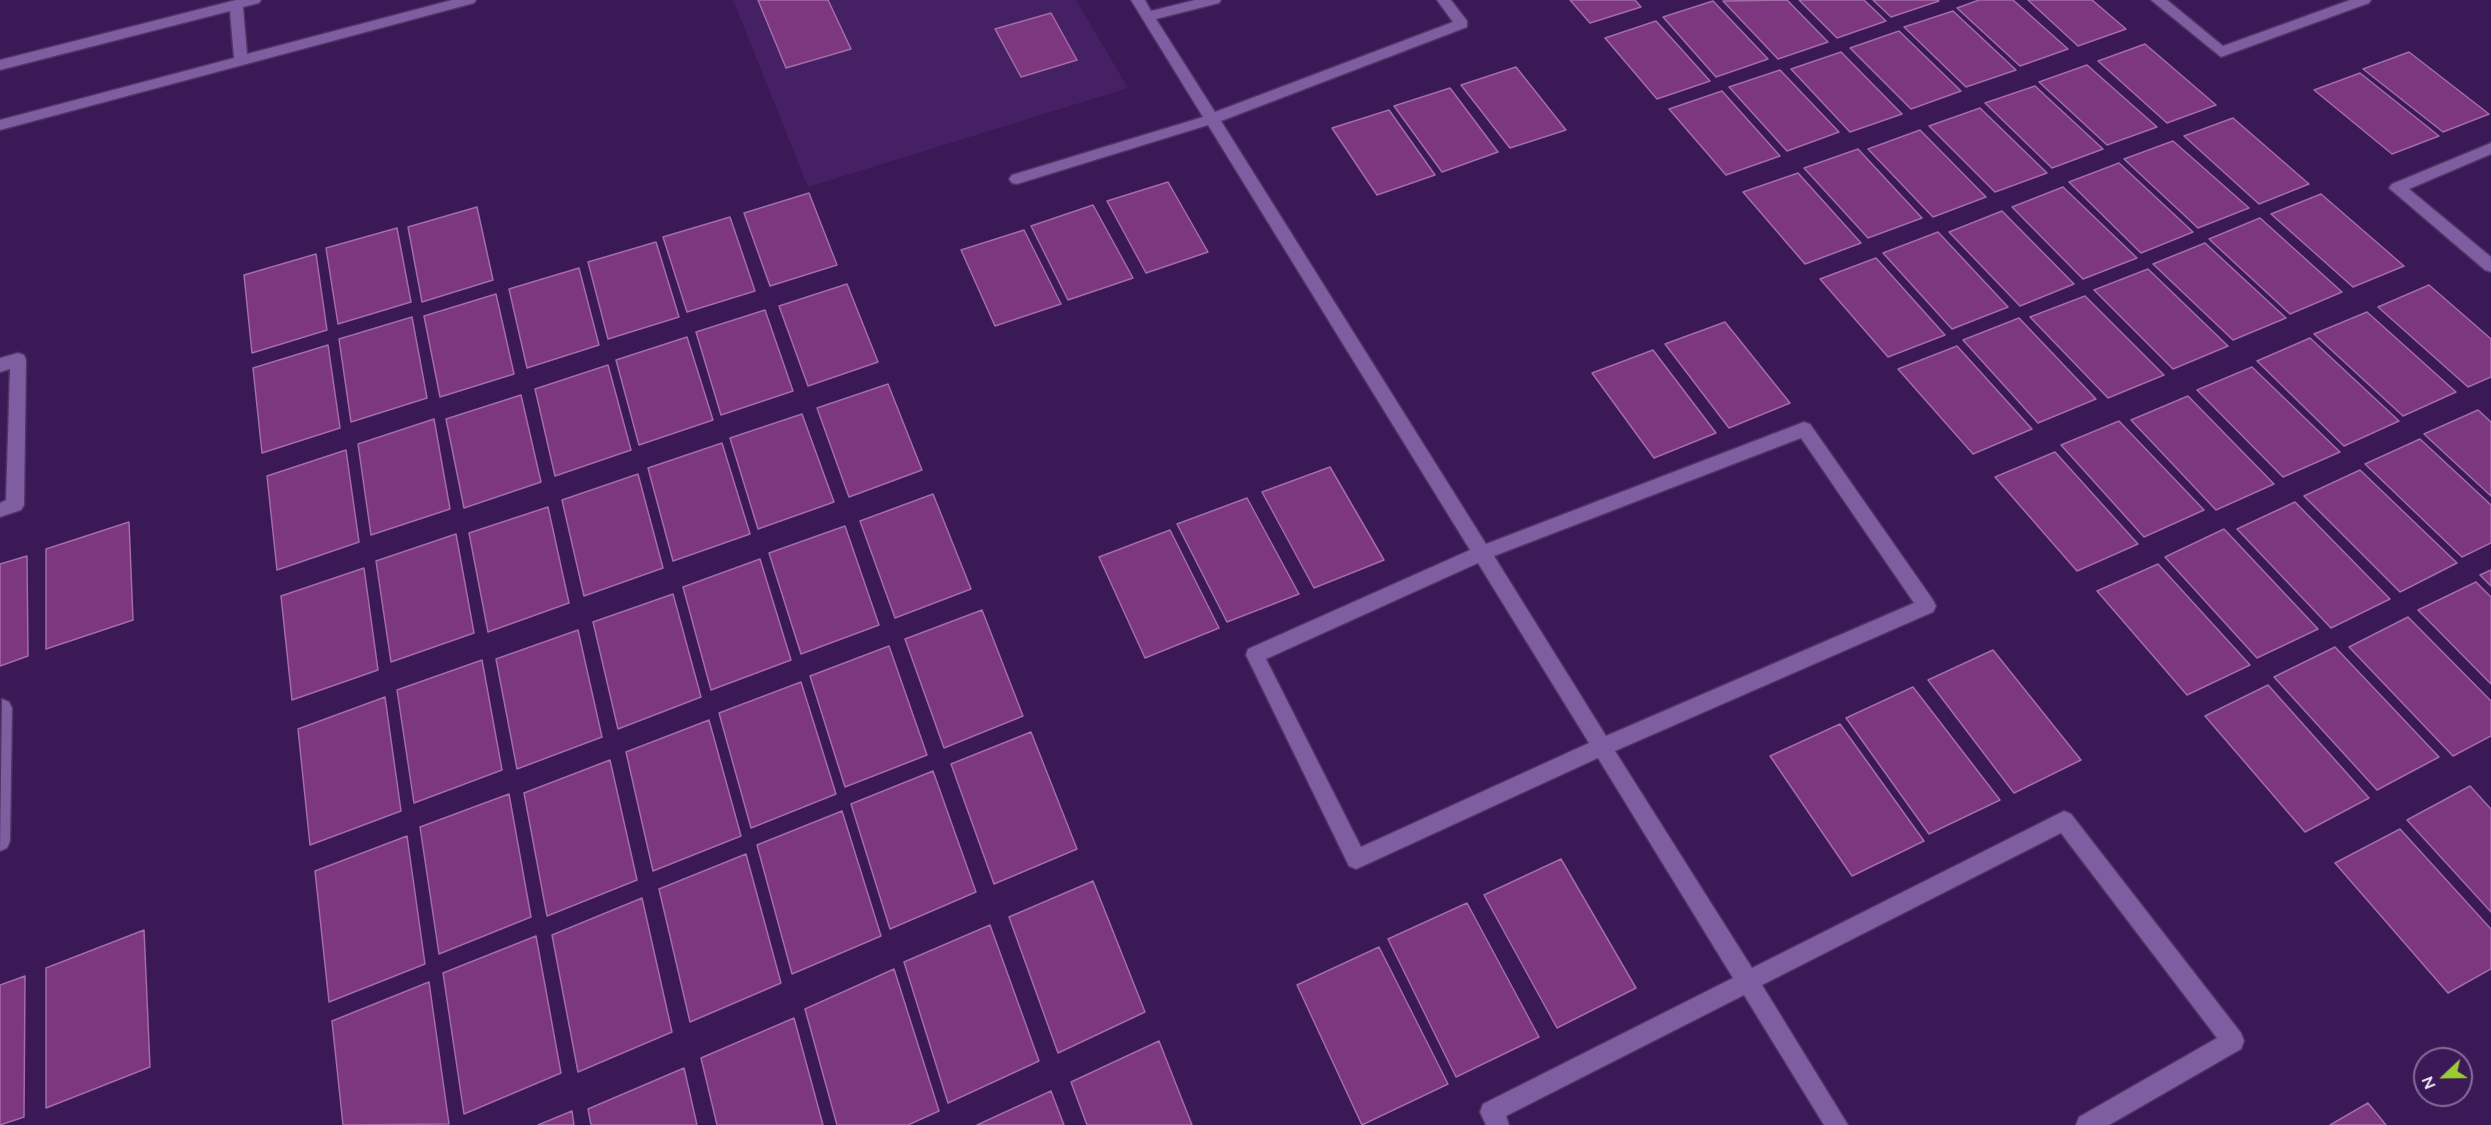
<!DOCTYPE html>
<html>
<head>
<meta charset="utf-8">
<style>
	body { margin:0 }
	#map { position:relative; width:2491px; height:1125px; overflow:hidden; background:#3a1956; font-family:Mulish,sans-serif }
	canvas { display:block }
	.north { position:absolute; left:2413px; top:1047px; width:60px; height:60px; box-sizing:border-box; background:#3a1956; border:2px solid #846d98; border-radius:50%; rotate:248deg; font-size:16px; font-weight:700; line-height:24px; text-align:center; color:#f3ecfb }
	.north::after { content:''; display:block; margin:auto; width:21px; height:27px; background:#9bcb33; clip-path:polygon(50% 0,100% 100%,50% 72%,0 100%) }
</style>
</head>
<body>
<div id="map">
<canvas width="2491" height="1125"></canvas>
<div class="north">N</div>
</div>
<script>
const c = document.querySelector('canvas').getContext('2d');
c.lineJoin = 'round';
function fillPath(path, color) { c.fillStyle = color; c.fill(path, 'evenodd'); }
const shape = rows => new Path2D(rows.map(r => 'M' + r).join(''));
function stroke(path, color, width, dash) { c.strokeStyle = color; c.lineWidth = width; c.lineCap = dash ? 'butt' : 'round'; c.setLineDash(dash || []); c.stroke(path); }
fillPath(shape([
	[733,0,1076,0,1128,88,808,187]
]), '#452064');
const building = shape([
	[758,0,828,0,851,49,786,68,758,0],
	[1570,0,1635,0,1641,7,1590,23,1570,0],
	[1787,0,1828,42,1778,59,1723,1,1787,0],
	[1799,0,1864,0,1886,21,1837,38,1799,0],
	[1873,0,1938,0,1939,1,1891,17,1873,0],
	[1979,0,2013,0,2068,49,2020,66,1957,8,1979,0],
	[2028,0,2092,0,2126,29,2078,46,2028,0],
	[1713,1,1768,59,1716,77,1663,17,1713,1],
	[1953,11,2016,70,1966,87,1904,27,1953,11],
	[1051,13,1077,60,1021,77,995,29,1051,13],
	[1656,21,1710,81,1657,99,1605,38,1656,21],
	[1899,31,1961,91,1911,109,1850,48,1899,31],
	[2145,44,2216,105,2167,123,2098,61,2145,44],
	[1841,52,1902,114,1850,132,1791,69,1841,52],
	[2409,52,2489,114,2443,132,2363,69,2409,52],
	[2087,65,2157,127,2107,145,2039,82,2087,65],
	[1516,67,1566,130,1510,148,1461,85,1516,67],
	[1780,70,1839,132,1787,151,1729,87,1780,70],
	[2360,73,2439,136,2392,154,2314,90,2360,73],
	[2035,86,2103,149,2052,168,1985,103,2035,86],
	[1450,88,1498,152,1442,172,1394,106,1450,88],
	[1722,91,1780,156,1726,175,1669,109,1722,91],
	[1980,108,2047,173,1995,192,1929,126,1980,108],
	[1389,110,1435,175,1377,195,1332,128,1389,110],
	[2233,118,2309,184,2259,204,2184,136,2233,118],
	[1920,130,1986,197,1933,217,1868,149,1920,130],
	[2173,141,2249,208,2198,228,2124,159,2173,141],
	[1858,149,1922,218,1868,238,1804,168,1858,149],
	[2119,163,2193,232,2141,253,2069,182,2119,163],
	[1798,173,1861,243,1805,264,1743,192,1798,173],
	[1168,182,1208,252,1146,273,1107,201,1168,182],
	[2063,187,2137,258,2083,279,2012,207,2063,187],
	[809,193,837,265,770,286,744,213,809,193],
	[2321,194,2404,266,2353,287,2271,214,2321,194],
	[1093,205,1133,278,1068,300,1031,226,1093,205],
	[477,207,493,280,422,302,408,227,477,207],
	[2002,211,2074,284,2020,306,1949,232,2002,211],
	[730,217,755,291,687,312,663,237,730,217],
	[2260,218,2342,292,2290,314,2209,239,2260,218],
	[397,228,411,302,338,324,326,248,397,228],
	[1024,230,1061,304,995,326,961,250,1024,230],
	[1938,232,2008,307,1952,329,1883,253,1938,232],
	[656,242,679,317,608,339,588,262,656,242],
	[2205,243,2286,318,2233,340,2153,264,2205,243],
	[316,254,327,330,252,353,244,275,316,254],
	[1876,258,1945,335,1888,357,1820,279,1876,258],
	[579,268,599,345,527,368,509,289,579,268],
	[2148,269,2228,346,2173,369,2094,290,2148,269],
	[847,284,878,362,808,386,779,306,847,284],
	[2429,285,2491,339,2491,377,2468,387,2378,307,2429,285],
	[496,294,514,374,440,397,424,316,496,294],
	[2085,296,2164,375,2108,398,2030,317,2085,296],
	[765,310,793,391,721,415,696,332,765,310],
	[2367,312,2456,392,2403,416,2314,334,2367,312],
	[412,317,427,398,351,422,339,339,412,317],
	[2019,318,2096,399,2038,423,1963,340,2019,318],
	[1725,322,1790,403,1729,428,1665,344,1725,322],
	[687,337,713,420,639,445,616,360,687,337],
	[2310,338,2399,421,2344,446,2257,361,2310,338],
	[328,345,340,428,262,453,253,368,328,345],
	[1957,346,2032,429,1973,454,1898,369,1957,346],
	[1653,350,1716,433,1654,458,1592,373,1653,350],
	[608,365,631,450,555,476,535,389,608,365],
	[2252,367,2340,452,2283,477,2197,390,2252,367],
	[888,384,922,470,849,497,817,408,888,384],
	[521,395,541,482,464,508,446,419,521,395],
	[2188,396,2274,484,2216,510,2131,420,2188,396],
	[2478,410,2491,422,2491,496,2424,434,2478,410],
	[802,414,834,502,758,529,730,438,802,414],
	[434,419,450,509,371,535,358,444,434,419],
	[2119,421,2204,510,2144,537,2061,445,2119,421],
	[2420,439,2491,505,2491,543,2462,557,2365,464,2420,439],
	[722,443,750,534,673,561,648,468,722,443],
	[346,450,359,542,277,570,267,476,346,450],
	[2055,452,2138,544,2077,571,1995,477,2055,452],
	[1330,467,1384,560,1314,588,1262,492,1330,467],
	[2360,470,2457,563,2400,592,2304,496,2360,470],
	[638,474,663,568,584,596,562,500,638,474],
	[933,494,971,589,895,618,860,521,933,494],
	[1247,498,1299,594,1227,622,1177,524,1247,498],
	[2295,502,2390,599,2331,628,2237,529,2295,502],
	[548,507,569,603,488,632,469,533,548,507],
	[129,522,133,620,46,649,46,549,129,522],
	[845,526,879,625,801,654,769,553,845,526],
	[2224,529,2318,629,2257,658,2165,557,2224,529],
	[1170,530,1219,628,1145,658,1099,557,1170,530],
	[456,534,474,633,391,662,376,561,456,534],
	[27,556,28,656,0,666,0,564,27,556],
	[760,559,791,660,711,690,683,587,760,559],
	[2158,564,2250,665,2187,695,2097,591,2158,564],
	[364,568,378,670,292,700,281,596,364,568],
	[2491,570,2491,586,2480,575,2491,570],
	[2476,582,2491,597,2491,684,2418,610,2476,582],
	[673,594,701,697,618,729,593,622,673,594],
	[982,610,1023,716,944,748,905,639,982,610],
	[2408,617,2491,701,2491,736,2453,756,2349,647,2408,617],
	[578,630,602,737,517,769,496,659,578,630],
	[889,646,927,755,845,787,810,676,889,646],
	[2335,647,2439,757,2377,790,2274,677,2335,647],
	[1993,650,2081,760,2014,793,1928,680,1993,650],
	[482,660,502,770,414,803,397,690,482,660],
	[801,682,836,794,751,828,719,713,801,682],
	[2268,685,2369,798,2305,832,2205,716,2268,685],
	[1913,687,2000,800,1929,834,1846,718,1913,687],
	[385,697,401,811,310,845,298,729,385,697],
	[709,720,741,836,653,871,626,752,709,720],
	[1840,724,1924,841,1852,876,1770,756,1840,724],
	[1031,732,1077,849,994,884,951,764,1031,732],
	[610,760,637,880,547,916,524,793,610,760],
	[933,771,976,892,890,929,851,804,933,771],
	[2470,786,2491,809,2491,912,2407,820,2470,786],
	[509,794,531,917,439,954,420,827,509,794],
	[842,811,881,936,792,974,757,845,842,811],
	[2400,829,2491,929,2491,969,2448,993,2335,863,2400,829],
	[407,836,425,964,329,1002,315,871,407,836],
	[746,854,781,983,690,1022,659,889,746,854],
	[1561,859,1636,988,1557,1028,1484,895,1561,859],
	[1093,881,1145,1012,1058,1053,1009,917,1093,881],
	[642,898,672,1032,578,1072,552,935,642,898],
	[1467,903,1539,1037,1456,1077,1388,939,1467,903],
	[990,925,1039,1061,948,1103,904,962,990,925],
	[144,930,150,1067,46,1108,46,968,144,930],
	[536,936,561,1073,464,1114,443,973,536,936],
	[1379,947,1448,1084,1362,1125,1297,985,1379,947],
	[894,969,939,1111,908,1125,837,1125,805,1009,894,969],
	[25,976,24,1117,0,1125,0,985,25,976],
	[429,982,449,1124,343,1125,332,1021,429,982],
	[794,1018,823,1125,717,1125,701,1058,794,1018],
	[1159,1041,1192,1125,1087,1125,1071,1082,1159,1041],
	[684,1068,697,1125,591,1125,588,1109,684,1068],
	[1051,1091,1064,1125,977,1125,1051,1091],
	[2368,1103,2386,1125,2330,1125,2368,1103],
	[572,1111,574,1125,538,1125,572,1111]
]);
fillPath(building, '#7c377f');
stroke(building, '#a56ca6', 1.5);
const minor = shape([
	[236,0,261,0,259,3,243,7,247,54,452,0,476,0,474,3,0,130,0,120,234,58,230,11,0,70,0,60,236,0],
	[1131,0,1145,0,1151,11,1195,0,1221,0,1219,3,1156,19,1215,112,1453,22,1437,0,1451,0,1467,21,1467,27,1221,121,1486,544,1804,422,1810,424,1933,600,1936,606,1933,612,1615,751,1752,968,2064,811,2071,814,2241,1033,2244,1041,2241,1049,2109,1125,2076,1125,2079,1117,2217,1038,2061,833,1762,985,1848,1125,1824,1125,1744,995,1506,1116,1509,1125,1486,1125,1480,1112,1483,1104,1733,978,1598,758,1363,866,1356,869,1349,866,1246,655,1248,649,1470,550,1208,125,1017,184,1012,183,1009,179,1012,175,1203,117,1131,0],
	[1801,438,1914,603,1606,736,1494,556,1801,438],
	[1478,563,1589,743,1361,847,1266,659,1478,563],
	[2151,0,2167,0,2223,46,2350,0,2371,0,2369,3,2221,57,2151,0],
	[2491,143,2491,154,2409,189,2491,257,2491,272,2485,270,2389,188,2392,184,2491,143],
	[18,353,24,355,26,360,24,505,21,510,0,517,0,503,6,500,10,369,0,372,0,358,18,353],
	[2,699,9,702,12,708,10,841,7,848,0,851,2,699]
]);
stroke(minor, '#4f3464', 3);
fillPath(minor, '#7e5ea0');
</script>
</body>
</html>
